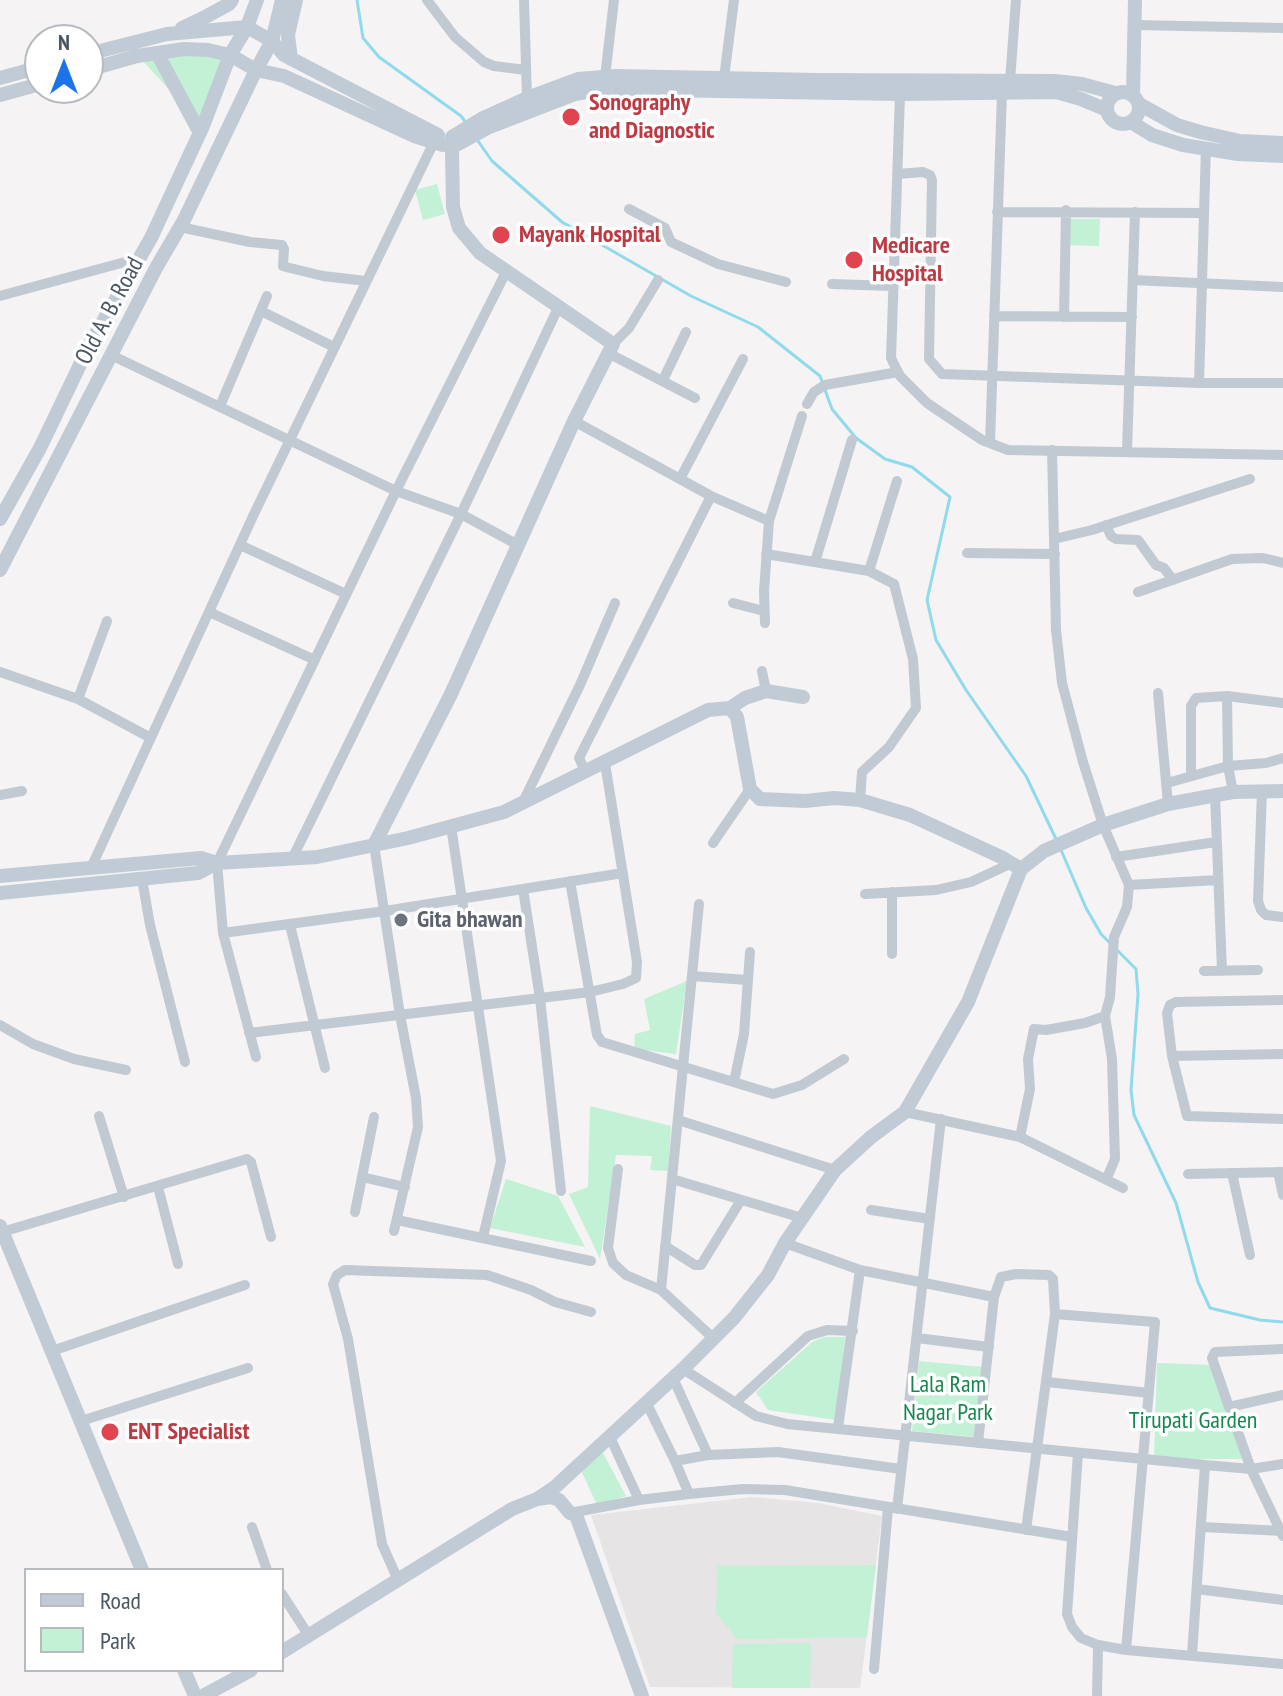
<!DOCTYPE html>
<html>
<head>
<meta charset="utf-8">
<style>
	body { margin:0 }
	#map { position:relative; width:1283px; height:1696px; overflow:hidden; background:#f5f3f3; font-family:"PT Sans Narrow",sans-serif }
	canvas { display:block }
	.legend { position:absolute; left:24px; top:1568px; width:260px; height:104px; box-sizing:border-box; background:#fff; border:2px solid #b7bbc0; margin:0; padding:10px 14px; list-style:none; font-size:24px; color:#4a5661 }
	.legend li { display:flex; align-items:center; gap:16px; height:40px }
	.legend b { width:40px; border:2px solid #b7bbc0 }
	.north { position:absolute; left:24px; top:24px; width:80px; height:80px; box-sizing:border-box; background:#fff; border:2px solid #b7bbc0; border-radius:50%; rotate:0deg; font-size:22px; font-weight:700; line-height:32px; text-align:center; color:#4a5661 }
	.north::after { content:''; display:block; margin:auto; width:28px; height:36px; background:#1a73e8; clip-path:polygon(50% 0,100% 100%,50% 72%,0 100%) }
</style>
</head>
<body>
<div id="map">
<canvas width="1283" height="1696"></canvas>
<ul class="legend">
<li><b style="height:10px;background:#c1cbd6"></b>Road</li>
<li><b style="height:22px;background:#c3f1d5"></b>Park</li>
</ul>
<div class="north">N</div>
</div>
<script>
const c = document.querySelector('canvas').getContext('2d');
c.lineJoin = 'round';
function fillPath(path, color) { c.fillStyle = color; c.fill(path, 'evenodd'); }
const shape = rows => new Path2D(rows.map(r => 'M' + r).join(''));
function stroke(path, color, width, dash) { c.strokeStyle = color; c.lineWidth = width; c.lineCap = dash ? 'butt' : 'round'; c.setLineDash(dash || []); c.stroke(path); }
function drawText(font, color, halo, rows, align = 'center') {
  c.font = font + ' "PT Sans Narrow",sans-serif'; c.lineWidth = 7; c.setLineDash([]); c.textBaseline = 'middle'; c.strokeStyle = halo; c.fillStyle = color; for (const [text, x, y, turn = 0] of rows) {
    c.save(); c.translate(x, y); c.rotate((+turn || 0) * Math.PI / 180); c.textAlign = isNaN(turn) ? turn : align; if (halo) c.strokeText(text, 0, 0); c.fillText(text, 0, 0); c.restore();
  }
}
fillPath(shape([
	[753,1497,818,1503,882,1516,860,1688,650,1687,591,1515]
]), '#e6e4e5');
fillPath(shape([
	[230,55,203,126,138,56],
	[437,184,445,214,423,220,415,190],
	[1068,219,1100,219,1099,246,1068,245],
	[687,981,676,1054,634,1049,635,1034,650,1030,644,999],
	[590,1106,671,1126,668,1171,650,1170,652,1156,616,1155,600,1259,569,1194,588,1187],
	[506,1179,558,1196,585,1247,490,1228],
	[824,1337,845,1337,836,1420,768,1410,756,1392,812,1342],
	[919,1361,983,1367,976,1437,912,1431],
	[1157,1363,1213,1365,1245,1459,1154,1459],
	[602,1451,626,1496,597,1505,579,1466],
	[876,1565,867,1637,737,1639,716,1613,718,1566],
	[811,1643,810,1688,732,1688,733,1644]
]), '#c3f1d5');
stroke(shape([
	[357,0,363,38,379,57,461,116,467,124],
	[478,141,492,161,562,222,691,296,758,327,820,376,832,409,856,438,885,459,912,467,950,497,927,600,936,640,966,690,1026,776,1056,839],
	[1061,850,1086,908,1101,934,1109,942],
	[1117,950,1136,969,1138,994,1131,1090,1134,1115,1176,1203,1198,1282,1210,1308,1260,1320,1283,1322]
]), '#90daee', 3);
stroke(shape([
	[427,0,455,37,484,62,494,66,526,70],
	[524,0,527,98],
	[1134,25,1283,28],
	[605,77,614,0],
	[724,78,734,0],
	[1010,81,1016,0],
	[900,94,891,358,900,376,927,403,982,440,1008,450,1283,455],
	[897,174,923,172,930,175,932,180,929,359,942,374,1199,383,1283,383],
	[629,209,665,228,671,242,718,264,786,282],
	[997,212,1203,213],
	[180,227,250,242,282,245,284,249,283,266,286,267,323,276,366,281],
	[1133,280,1283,287],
	[832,284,892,286],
	[0,296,125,262,133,267],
	[261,311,334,347],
	[994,316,1132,317],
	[1064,317,1066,210],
	[613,344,629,328,658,280],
	[608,353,695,398],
	[111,355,396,491,461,514,518,545],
	[663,380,686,332],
	[1199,383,1206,147],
	[807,404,814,392,825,385,898,372],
	[220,406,267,296],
	[574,421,711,496,769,521],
	[990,443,1002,93],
	[1052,450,1056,630,1062,683,1083,762,1103,825,1129,885,1127,907,1114,937,1110,997,1105,1016],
	[1127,450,1135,212],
	[680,479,743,359],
	[1106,525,1111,536,1116,539,1138,540,1156,565,1164,568,1173,580],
	[1054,539,1092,530,1250,479],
	[240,545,346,594],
	[967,553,1055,554],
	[766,554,869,571,897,481],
	[815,562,852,440],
	[1138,592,1232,559,1263,558,1283,563],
	[733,603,764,611],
	[209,612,315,660],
	[765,623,764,591,769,521,802,416],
	[762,671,766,691],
	[0,672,78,699,149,737],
	[1158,693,1168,804],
	[1227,696,1228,766,1233,792],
	[78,699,107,621],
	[586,773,579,758,711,496],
	[1191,776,1191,706,1196,698,1227,696,1283,703],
	[1167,783,1228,766,1266,763,1283,758],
	[1262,791,1258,901,1261,910,1266,915,1283,917],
	[0,795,22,791],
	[1215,795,1222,971],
	[860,800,862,772,889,747,916,708,913,659,894,584,869,571],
	[523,802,580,685,615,603],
	[451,826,501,1161,483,1237],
	[713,843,750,789],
	[374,845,400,1015,416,1098,418,1127,394,1231],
	[1116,857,1216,842],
	[292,859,461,514,558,308],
	[90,870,254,514,434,142],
	[142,879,150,925,185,1062],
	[570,881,597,1035,602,1042,773,1094,802,1085,844,1059],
	[1129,885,1218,880],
	[523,889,540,998,561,1191],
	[865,894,936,890,971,882,1012,863],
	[699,904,661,1290,712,1337],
	[290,925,325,1068],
	[223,933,385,911,623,873],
	[892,954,892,892],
	[1204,971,1258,970],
	[692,976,747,980],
	[1283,1000,1176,1002,1170,1005,1167,1013,1172,1056,1187,1116,1283,1119],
	[0,1025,33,1044,74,1059,126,1070],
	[249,1033,590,992,623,984,636,978,637,962,605,763],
	[1172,1056,1283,1054],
	[256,1057,223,933,217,863,396,491,507,270],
	[734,1082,744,1034,750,952],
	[905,1112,1020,1137,1123,1188],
	[99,1116,124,1197],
	[678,1120,835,1170],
	[1020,1137,1030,1089,1028,1059,1034,1029,1046,1030,1085,1023,1105,1016,1112,1059,1115,1159,1106,1180],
	[618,1169,608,1248,613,1263,626,1275,661,1290],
	[1278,1172,1283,1195],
	[1232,1173,1250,1255],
	[1188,1174,1283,1172],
	[362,1177,405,1187],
	[672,1179,802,1218],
	[158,1187,178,1264],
	[871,1210,930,1219],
	[355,1212,374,1117],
	[397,1220,591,1261],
	[2,1232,247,1159,251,1162,271,1237],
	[785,1243,860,1270,994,1297],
	[665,1246,695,1265,701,1265,741,1200],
	[1055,1314,1155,1322,1126,1650],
	[917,1338,989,1347],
	[1283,1349,1215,1352,1212,1358,1229,1407,1283,1395],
	[52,1351,245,1285],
	[683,1369,756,1416,787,1424,1205,1465,1251,1469,1283,1464],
	[673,1378,708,1455,778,1452,901,1469],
	[1047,1382,1149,1393],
	[646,1402,675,1461,689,1494],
	[735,1403,808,1336,827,1330,853,1331],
	[1229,1407,1251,1469,1283,1536],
	[81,1421,248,1368],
	[838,1428,860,1270],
	[609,1435,639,1500],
	[978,1443,994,1297,1001,1277,1016,1274,1049,1275,1053,1279,1055,1314,1026,1530],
	[1078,1453,1067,1614,1072,1627,1081,1638,1098,1645,1126,1650,1283,1664],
	[675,1461,708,1455],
	[897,1509,941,1119],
	[570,1513,639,1500,689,1494,743,1489,785,1490,1072,1537],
	[252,1527,267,1570],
	[1202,1527,1283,1531],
	[398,1580,382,1544,348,1339,333,1284,337,1275,345,1270,487,1275,531,1290,555,1302,591,1312],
	[1197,1589,1283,1600],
	[282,1594,309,1636],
	[1192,1655,1205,1465],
	[874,1669,888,1508],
	[1097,1696,1098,1645]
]), '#c1cad2', 10);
stroke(shape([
	[282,0,272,41,256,70,230,55,247,27,272,41,284,55,438,135],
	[182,28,207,16,229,4,232,0],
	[157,53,200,133],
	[88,54,167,34,247,27,257,0],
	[291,59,288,35,296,0],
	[0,78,40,67],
	'1107 108a16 16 0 1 1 32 0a16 16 0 1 1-32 0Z',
	[0,95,40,84],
	[1133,95,1135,0],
	[1139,104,1177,125,1200,132,1240,141,1283,143],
	[1131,122,1152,135,1183,145,1238,154,1283,156],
	[452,137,483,118,527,98,578,79,616,76,817,80,1055,81,1082,84,1115,93],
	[458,144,487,128,575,94,602,89,900,94,1056,92,1081,99,1107,110],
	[0,519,40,448,89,346,151,238,203,126,230,55,208,50,184,49,137,56,88,70],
	[0,570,156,268,184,220,256,70,284,76,414,136,443,145],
	[730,708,737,717,750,789,760,799,805,801,834,798,860,800,910,815,1001,857,1021,869],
	[374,845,451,694,574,421,613,344,480,253,459,228,453,207,452,150],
	[0,876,201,858,217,863,317,857,408,838,504,812,708,710,730,708,745,698,766,691,803,697],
	[0,893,198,873,217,863],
	[0,1226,142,1570],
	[537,1499,555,1487,683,1369,734,1318,768,1275,785,1243,835,1170,871,1137,905,1112,968,1002,1021,869,1044,851,1103,825,1168,804,1233,792,1283,791],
	[282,1652,512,1509,537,1499,551,1497,559,1500,570,1513,576,1515,642,1696],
	[184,1670,195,1696],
	[203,1696,251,1670]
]), '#c1cbd6', 14);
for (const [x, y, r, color] of [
	[571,117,10,"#e0444e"],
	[501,235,10,"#e0444e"],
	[854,260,10,"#e0444e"],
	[401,920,8,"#6b7280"],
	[110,1432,10,"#e0444e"]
]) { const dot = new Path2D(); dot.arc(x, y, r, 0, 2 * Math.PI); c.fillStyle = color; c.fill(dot); stroke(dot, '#fff', 3); }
drawText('bold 24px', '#be3a42', '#fff', [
	["Sonography",589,103],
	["and Diagnostic",589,131],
	["Mayank Hospital",519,235],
	["Medicare",872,246],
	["Hospital",872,274],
	["ENT Specialist",128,1432]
], 'left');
drawText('24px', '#4a5661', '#fff', [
	["Old A. B. Road",110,311,-62]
]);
drawText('bold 24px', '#5b616d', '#fff', [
	["Gita bhawan",417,920]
], 'left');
drawText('24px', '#17864f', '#fff', [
	["Lala Ram",948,1385],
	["Nagar Park",948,1413],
	["Tirupati Garden",1193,1421]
]);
</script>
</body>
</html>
